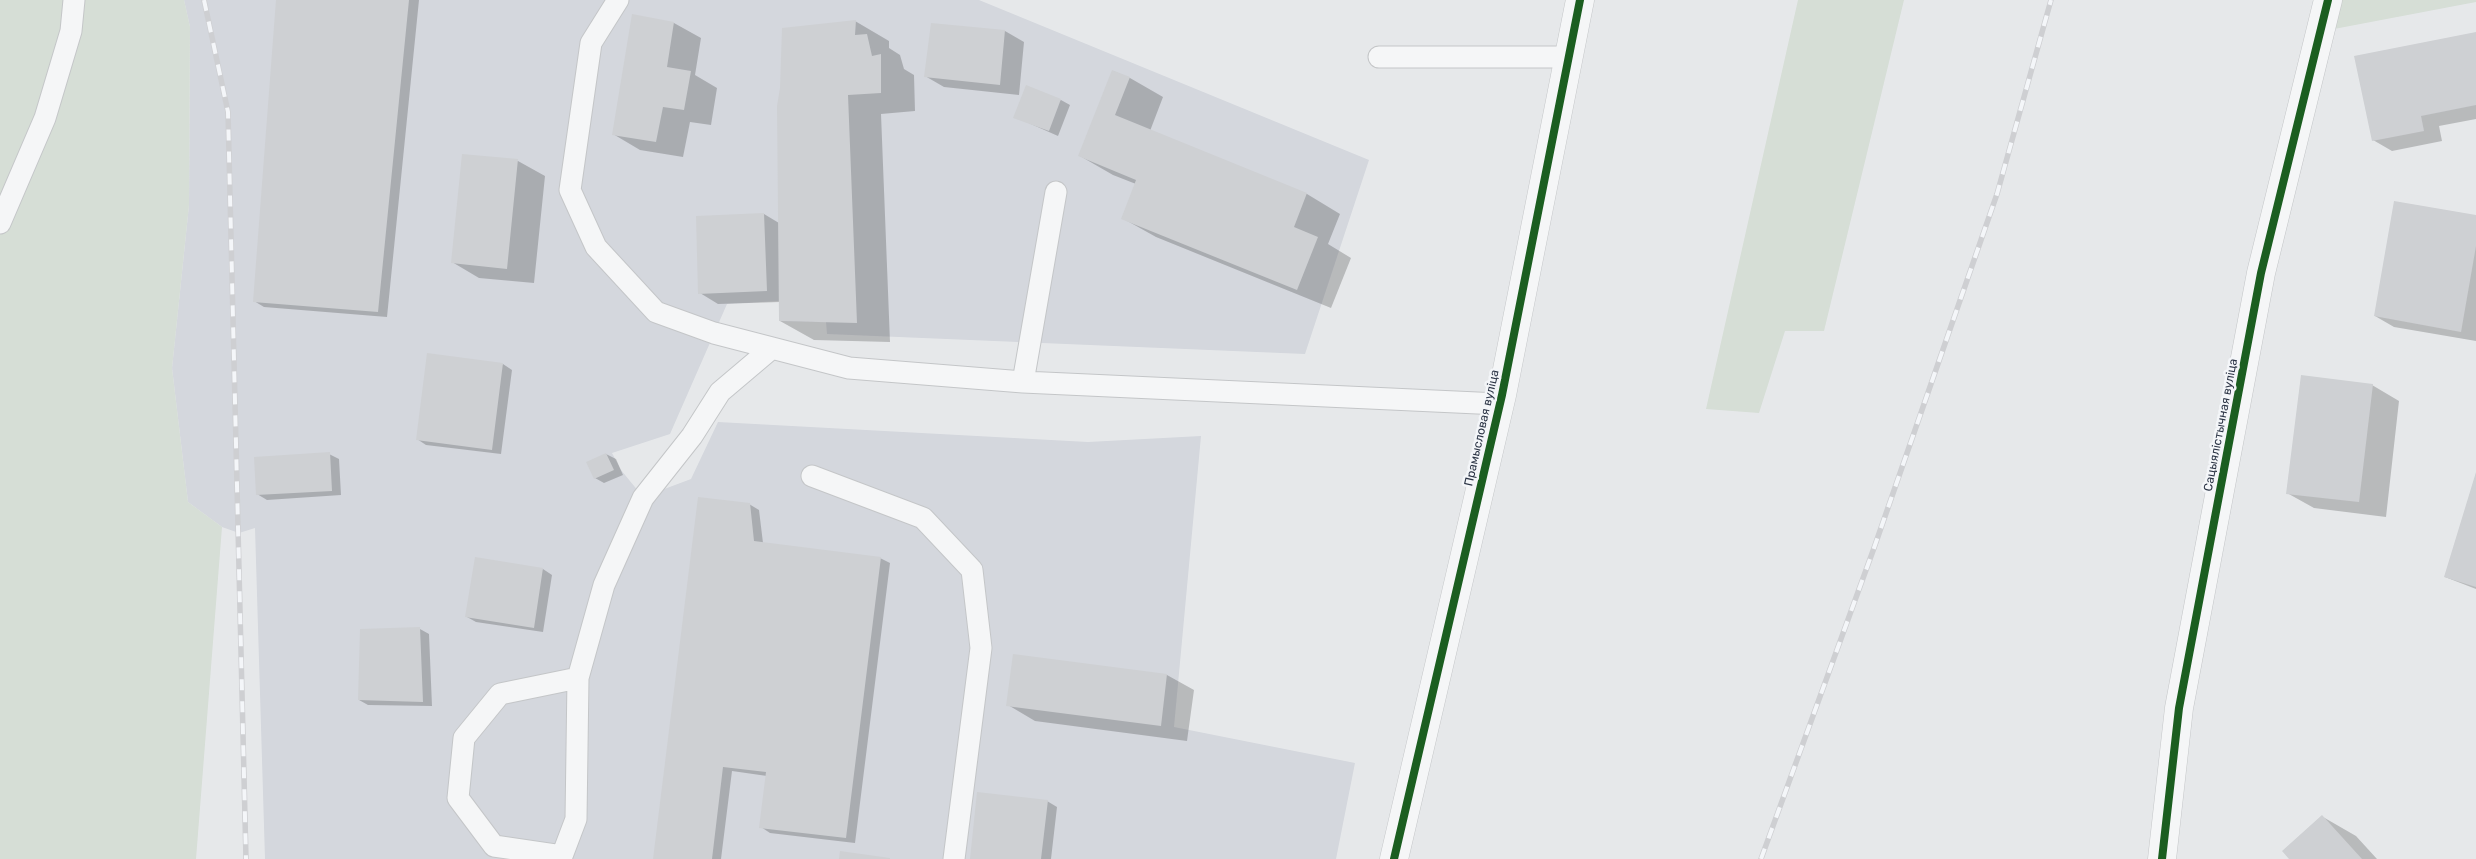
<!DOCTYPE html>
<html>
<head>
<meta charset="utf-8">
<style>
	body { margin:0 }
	canvas { display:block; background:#e6e8ea }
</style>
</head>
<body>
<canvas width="2476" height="859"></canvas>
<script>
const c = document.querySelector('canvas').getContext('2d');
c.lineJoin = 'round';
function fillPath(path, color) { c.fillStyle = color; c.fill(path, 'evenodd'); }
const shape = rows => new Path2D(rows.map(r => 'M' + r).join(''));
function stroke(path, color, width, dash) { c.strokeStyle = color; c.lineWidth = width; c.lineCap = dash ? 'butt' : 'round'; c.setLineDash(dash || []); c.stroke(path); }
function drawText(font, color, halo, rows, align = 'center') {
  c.font = font + ' Rubik,sans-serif'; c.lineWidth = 5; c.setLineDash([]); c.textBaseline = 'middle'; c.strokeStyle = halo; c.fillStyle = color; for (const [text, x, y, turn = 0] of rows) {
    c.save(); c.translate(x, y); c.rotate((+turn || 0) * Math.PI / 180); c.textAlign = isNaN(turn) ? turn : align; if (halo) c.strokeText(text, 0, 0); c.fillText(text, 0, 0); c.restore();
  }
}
fillPath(shape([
	[184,0,979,0,1369,160,1305,354,827,334,826,322,779,321,779,301,727,304,670,434,612,453,621,470,643,497,691,479,718,422,1088,442,1201,436,1174,727,1355,763,1336,859,265,859,255,528,239,533,222,527,188,502,172,368,189,205,190,27]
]), '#d4d7dd');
fillPath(shape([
	[0,0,184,0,190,27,189,205,172,368,188,502,222,527,196,859,0,859],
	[1798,0,1904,0,1824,331,1785,331,1759,413,1706,409],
	[2341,0,2476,0,2476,2,2334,29]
]), '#d6ded6');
fillPath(shape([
	[277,0,419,0,387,317,264,307,254,301],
	[633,16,674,23,701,38,695,75,717,88,711,125,690,122,683,157,640,150,613,134],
	[855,21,889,41,889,48,900,55,904,69,914,75,915,111,881,114,890,342,814,340,780,321,780,302,718,304,700,293,764,214,779,223],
	[932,24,1005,31,1024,42,1019,95,944,87,925,76],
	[2476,33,2476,119,2439,126,2442,141,2392,151,2373,140],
	[1113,71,1130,78,1163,97,1150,131,1307,194,1340,214,1328,244,1351,258,1331,308,1156,237,1122,218,1136,184,1113,175,1080,156],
	[1061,100,1070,105,1058,136,1015,117],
	[463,155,518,161,545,176,534,283,479,278,452,262],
	[2476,217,2476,341,2394,327,2375,316],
	[503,364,512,370,501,454,426,445,417,439],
	[2372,385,2399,401,2386,517,2314,508,2287,493],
	[329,454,339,459,341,495,267,500,257,494],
	[606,454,616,459,623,475,604,483,595,478],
	[2476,474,2476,589,2445,577],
	[749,504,759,510,763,543,880,558,890,563,855,843,770,833,761,827,767,776,732,771,721,859,655,859],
	[543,569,552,575,543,632,476,622,467,617],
	[420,629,429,634,432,706,368,705,359,700],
	[1167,675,1194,690,1187,741,1035,721,1008,705],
	[1047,801,1057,807,1051,859,971,859],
	[2323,817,2356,836,2377,859,2291,859]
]), '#0003');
fillPath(shape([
	[276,0,409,0,378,312,253,302],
	[632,14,674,22,667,67,691,71,684,110,663,107,656,142,612,135],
	[856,20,855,35,867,34,872,56,881,54,881,93,848,95,857,323,779,321,777,106,780,88,782,28],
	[931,23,1005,30,1000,85,924,77],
	[2476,32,2476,105,2421,116,2424,131,2372,141,2354,56],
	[1112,70,1130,77,1115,115,1307,193,1294,227,1318,237,1297,290,1121,219,1136,180,1078,156],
	[1026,85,1061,99,1049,131,1013,118],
	[462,154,518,159,507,269,451,263],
	[2394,201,2476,215,2476,246,2461,332,2374,316],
	[764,213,767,291,698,294,696,216],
	[427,353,503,363,492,450,416,440],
	[2301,375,2373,384,2359,502,2286,494],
	[330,452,332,491,256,495,254,457],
	[606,453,614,470,594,479,586,462],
	[2476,472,2476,587,2444,577],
	[698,497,750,503,754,541,881,557,846,838,759,828,766,772,723,767,712,859,653,859],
	[475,557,543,568,534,628,465,617],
	[420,627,423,702,358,700,360,629],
	[1013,654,1167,674,1161,726,1006,706],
	[977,792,1048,800,1041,859,970,859],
	[2322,815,2362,859,2289,859,2282,851],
	[840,851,890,858,890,859,839,859]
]), '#ced0d3');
const service = shape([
	[618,0,591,43,570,190,596,247,656,312,714,333,849,368,1023,382,1499,404],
	[1379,57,1568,57],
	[0,223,45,118,71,31,74,0],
	[1023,382,1056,192],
	[812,476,923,518,972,570,981,648,954,859],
	[578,678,500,694,464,738,458,798,494,846,562,856,576,819,578,678,604,585,643,498,692,436,720,392,772,348]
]);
const minor = shape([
	[1394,859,1502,395,1580,0]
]);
const tertiary = shape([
	[2162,859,2179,708,2261,273,2328,0]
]);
stroke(service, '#c4c6c8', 23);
stroke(minor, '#c4c6c8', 29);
stroke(tertiary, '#c4c6c8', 29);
stroke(service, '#f5f6f7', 21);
stroke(minor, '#f5f6f7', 28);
stroke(tertiary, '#f5f6f7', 28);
const rail = shape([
	[204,0,228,112,246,859],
	[1761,859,1874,548,1997,194,2051,0]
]);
stroke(rail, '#cecfd2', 5.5);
stroke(rail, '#f4f6f9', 4, [11]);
stroke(shape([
	[1394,859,1502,395,1580,0],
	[2162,859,2179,708,2261,273,2328,0]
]), '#1b5e20', 8);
drawText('12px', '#2b3445', '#f4f6f9', [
	["Сацыялістычная вуліца",2221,425,-79],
	["Прамысловая вуліца",1482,428,-77]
]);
</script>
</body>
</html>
